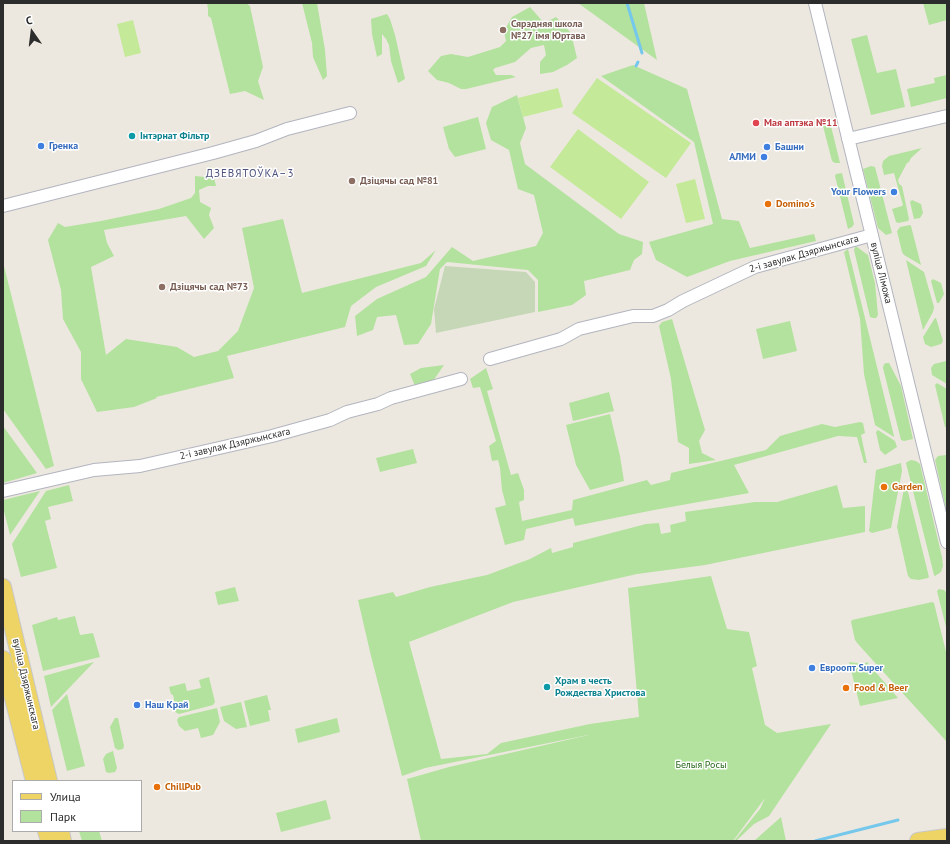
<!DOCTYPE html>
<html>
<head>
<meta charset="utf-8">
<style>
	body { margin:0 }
	#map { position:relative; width:950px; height:844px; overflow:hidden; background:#ede8df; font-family:"PT Sans",sans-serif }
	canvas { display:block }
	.frame { position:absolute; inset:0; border:4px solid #2c2c2c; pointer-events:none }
	.legend { position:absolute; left:12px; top:780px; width:130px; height:52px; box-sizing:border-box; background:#fff; border:1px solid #ababab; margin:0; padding:5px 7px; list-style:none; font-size:12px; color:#2c2c2c }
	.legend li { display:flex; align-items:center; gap:8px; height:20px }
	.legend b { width:20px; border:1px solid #ababab }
	.north { position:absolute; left:12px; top:12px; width:40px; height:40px; -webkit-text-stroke:3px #fff; paint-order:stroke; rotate:346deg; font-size:11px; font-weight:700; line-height:16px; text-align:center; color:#2c2c2c }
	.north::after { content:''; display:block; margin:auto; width:14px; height:18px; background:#2c2c2c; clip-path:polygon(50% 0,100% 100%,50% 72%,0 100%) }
</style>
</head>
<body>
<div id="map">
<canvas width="950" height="844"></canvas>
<div class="frame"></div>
<ul class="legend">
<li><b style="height:5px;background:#eed464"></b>Улица</li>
<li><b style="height:11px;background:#b2e29d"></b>Парк</li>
</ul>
<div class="north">С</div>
</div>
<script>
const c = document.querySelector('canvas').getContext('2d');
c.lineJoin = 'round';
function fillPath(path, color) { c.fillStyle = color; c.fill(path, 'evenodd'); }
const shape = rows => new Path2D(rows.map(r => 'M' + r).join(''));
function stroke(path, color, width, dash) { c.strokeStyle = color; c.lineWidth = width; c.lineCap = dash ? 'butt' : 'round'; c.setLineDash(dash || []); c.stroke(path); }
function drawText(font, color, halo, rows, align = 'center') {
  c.font = font + ' "PT Sans",sans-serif'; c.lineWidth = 3; c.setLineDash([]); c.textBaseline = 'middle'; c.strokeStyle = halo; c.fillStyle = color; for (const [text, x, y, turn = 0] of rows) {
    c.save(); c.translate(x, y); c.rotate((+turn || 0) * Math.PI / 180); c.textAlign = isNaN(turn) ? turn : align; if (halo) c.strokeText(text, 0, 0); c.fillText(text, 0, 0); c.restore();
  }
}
fillPath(shape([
	[207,3,246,3,250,6,263,67,258,81,264,100,245,91,230,94,211,18,208,16,208,9],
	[302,3,317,3,325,50,327,76,323,80,313,57,312,43],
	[578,3,644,3,657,60],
	[923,3,947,3,947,20,929,25],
	[530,7,544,23,556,17,571,33,577,58,567,65,553,72,540,74,540,62,546,55,544,45,531,48,515,62,495,68,493,70,496,75,511,75,516,77,466,89,461,89,449,83,437,80,428,71,441,56,451,54,468,57,500,47,506,41,504,31,512,17],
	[387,14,390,19,395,35,405,79,398,83,391,61,389,45,386,39,382,34,382,54,377,57,372,34,371,19],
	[867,35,877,73,896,69,905,107,871,115,851,39],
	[633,65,687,89,722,219,739,221,750,248,814,234,816,241,730,261,687,277,656,260,649,242,713,224,694,142,601,76],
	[947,75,947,98,911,107,907,89,935,83,934,78],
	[517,95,526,128,520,143,525,164,619,234,643,242,642,254,634,260,630,270,584,281,586,295,572,305,538,312,538,280,528,270,447,262,440,269,431,324,418,344,404,345,396,315,377,317,373,330,357,336,355,316,377,299,426,277,452,247,473,261,536,246,543,233,534,195,518,189,509,150,491,140,486,123,492,107],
	[478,117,486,149,455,157,449,149,443,127],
	[827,122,830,122,840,163,835,163,832,161,823,126],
	[922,148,911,158,909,162,907,163,898,180,899,184,902,186,909,219,908,221,898,223,896,222,892,209,902,206,903,205,894,173,884,175,882,166,883,161,889,156],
	[211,166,216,186,208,186,199,190,200,202,211,208,209,215,214,228,204,239,186,216,104,230,107,243,114,256,91,267,106,355,126,339,177,347,194,357,218,351,238,331,254,288,242,228,283,219,302,293,421,263,436,250,426,266,376,287,351,306,345,327,227,356,234,378,156,397,157,398,134,407,97,412,81,379,81,352,63,319,61,290,48,240,58,223,65,227,101,221,159,209,191,198,195,193,195,176,204,177],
	[871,166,875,167,892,233,886,235,878,228,863,169],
	[842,173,854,224,852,227,848,229,835,176,836,174],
	[912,200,921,204,923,213,920,218,914,219,910,202],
	[910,225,911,226,921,265,904,255,902,252,897,231,900,227],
	[855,247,857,247,868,255,875,283,878,315,876,318,873,318,870,317,854,250],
	[848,249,894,436,894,437,875,425,864,374,860,319,844,252],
	[906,260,924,272,934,307,933,312,923,330],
	[3,262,54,466,46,469,3,409],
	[933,279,941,283,944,294,939,303,937,303,931,281],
	[935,318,936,318,943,341,941,344,931,347,925,344,923,337],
	[672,319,705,430,699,441,702,453,716,460,689,464,689,448,678,442,671,379,659,326,662,322],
	[790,321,797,351,763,359,756,329],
	[946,361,947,362,947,384,932,375,931,368,934,364],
	[886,363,889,363,901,386,913,439,904,441,901,440,883,368,884,364],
	[444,365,433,381,415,386,410,374,421,368],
	[486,368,493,389,487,391,511,475,518,473,524,490,524,500,519,502,522,521,572,510,573,500,647,480,651,485,670,480,671,473,766,450,780,436,822,424,835,427,860,422,863,423,865,433,861,435,867,463,864,463,857,437,838,436,734,465,749,493,654,510,575,526,573,518,526,529,524,540,505,545,495,508,506,505,502,490,500,468,498,460,492,461,489,446,496,441,480,387,473,388,470,379],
	[937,383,947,389,947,428,945,427,935,385],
	[609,392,614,411,573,421,569,403],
	[610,414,620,456,624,481,590,490,576,465,566,425],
	[3,426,37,473,3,483],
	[878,430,895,441,897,447,885,455,880,450,876,432],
	[413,449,417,463,380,472,376,458],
	[946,455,947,458,947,513,935,460,938,456],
	[911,460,916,461,920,464,942,557,943,566,941,572,935,576,934,575,906,463,907,462],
	[901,463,902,471,891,528,872,533,869,531,876,470],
	[69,485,73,501,48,507,51,519,45,521,57,568,21,577,12,544,46,491],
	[837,485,843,508,865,506,865,532,705,565,637,574,513,602,409,642,441,759,487,754,501,743,590,724,639,717,628,588,711,576,727,629,749,632,757,666,752,668,765,725,777,733,831,724,769,816,754,824,736,841,734,841,760,809,765,798,733,841,421,841,407,779,449,767,593,734,425,768,402,776,371,656,358,600,393,592,396,597,430,587,487,575,530,559,551,548,552,553,573,547,573,543,646,524,659,523,661,534,671,532,670,525,686,521,685,512,755,502,777,502],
	[905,487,907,488,929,577,928,578,919,580,911,579,908,576,897,527,904,488],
	[40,491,10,535,3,507,3,500],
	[235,587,239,601,218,605,215,592],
	[939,589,944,590,947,593,947,631,937,591],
	[932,602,934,603,947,656,947,742,858,644,855,640,851,622,852,620],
	[75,616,80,635,93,633,100,657,43,671,32,625,57,617,58,620],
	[94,662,51,707,44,676],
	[849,662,864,664,867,662,898,698,860,706],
	[209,677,215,702,213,705,179,714,175,712,173,701,174,699,173,695,171,694,169,687,185,683,187,691,201,688,199,680],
	[67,694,85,766,67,771,52,710],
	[267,695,271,710,268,710,270,721,250,726,244,701],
	[241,702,247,727,236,729,224,721,220,707],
	[217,708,220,722,213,735,201,738,198,728,185,731,179,726,177,720,179,717],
	[115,718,118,718,124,746,123,749,118,750,115,748,110,727],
	[337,718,340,732,298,743,295,729],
	[113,751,117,768,115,772,109,773,106,772,103,759,106,754],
	[326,800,331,819,281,832,276,813],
	[781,817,786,841,754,841],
	[79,831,99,831,102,841,82,841]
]), '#b2e29d');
fillPath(shape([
	[445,266,526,272,535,282,535,312,436,333,434,309]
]), '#c5d7b7');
fillPath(shape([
	[133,20,141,53,125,57,117,24],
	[597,78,691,143,666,178,572,113],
	[558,88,563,107,523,117,518,98],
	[578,129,649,182,621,219,550,167],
	[695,179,705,219,686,223,676,184]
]), '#c4e999');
stroke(shape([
	[627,3,642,53],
	[636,66,638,62],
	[815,841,898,820]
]), '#75c8ec', 3);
const minor = shape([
	[815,3,947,542],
	[848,139,947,116],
	[3,206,213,153,256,141,287,129,350,113],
	[490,359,561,339,579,329,633,316,653,316,668,310,683,301,755,267,872,235],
	[3,491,94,470,140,466,272,436,330,420,347,412,378,404,391,398,461,379]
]);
const major = shape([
	[3,587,49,781],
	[3,659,34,781],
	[46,831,49,841],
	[61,831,63,841],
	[918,841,947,837]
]);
stroke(minor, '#b2b5bf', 14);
stroke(major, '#c8c8c8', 18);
stroke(minor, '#fff', 12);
stroke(major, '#eed464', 16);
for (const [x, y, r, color] of [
	[503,30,4,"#8d6e63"],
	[756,123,4,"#e0444e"],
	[132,136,4,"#0f9aa8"],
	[41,146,4,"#3f7fe0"],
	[767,147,4,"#3f7fe0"],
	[764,157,4,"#3f7fe0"],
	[352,181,4,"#8d6e63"],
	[894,192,4,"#3f7fe0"],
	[768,204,4,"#e8710a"],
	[162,287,4,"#8d6e63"],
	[884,487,4,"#e8710a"],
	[812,668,4,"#3f7fe0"],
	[547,687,4,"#0f9aa8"],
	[846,688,4,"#e8710a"],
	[137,705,4,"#3f7fe0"],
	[157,787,4,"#e8710a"]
]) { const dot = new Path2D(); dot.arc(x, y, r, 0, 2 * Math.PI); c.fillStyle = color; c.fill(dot); stroke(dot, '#fff', 1.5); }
drawText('bold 10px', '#785e54', '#fff', [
	["Сярэдняя школа",511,24],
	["№27 імя Юртава",511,36],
	["Дзіцячы сад №81",360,181],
	["Дзіцячы сад №73",170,287]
], 'left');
drawText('bold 10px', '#be3a42', '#fff', [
	["Мая аптэка №11",764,123]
], 'left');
drawText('bold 10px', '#0d838f', '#fff', [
	["Інтэрнат Фільтр",140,136],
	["Храм в честь",555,681],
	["Рождества Христова",555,693]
], 'left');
drawText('bold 10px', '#366cbe', '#fff', [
	["Гренка",49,146],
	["Башни",775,147],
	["АЛМИ",756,157,"right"],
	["Your Flowers",886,192,"right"],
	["Евроопт Super",820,668],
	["Наш Край",145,705]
], 'left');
drawText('bold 10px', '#c56008', '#fff', [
	["Domino's",776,204],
	["Garden",892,487],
	["Food & Beer",854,688],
	["ChillPub",165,787]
], 'left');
drawText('10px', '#2c2c2c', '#fff', [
	["2-і завулак Дзяржынскага",804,254,-16],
	["вуліца Ліможа",881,273,76],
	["2-і завулак Дзяржынскага",235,444,-13],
	["вуліца Дзяржынскага",26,684,77]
]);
drawText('10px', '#29691c', '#fff', [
	["Белыя Росы",701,765]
]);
c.letterSpacing = '1px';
drawText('11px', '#4d537d', '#fff', [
	["ДЗЕВЯТОЎКА–3",250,174]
]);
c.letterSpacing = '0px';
</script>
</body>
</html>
